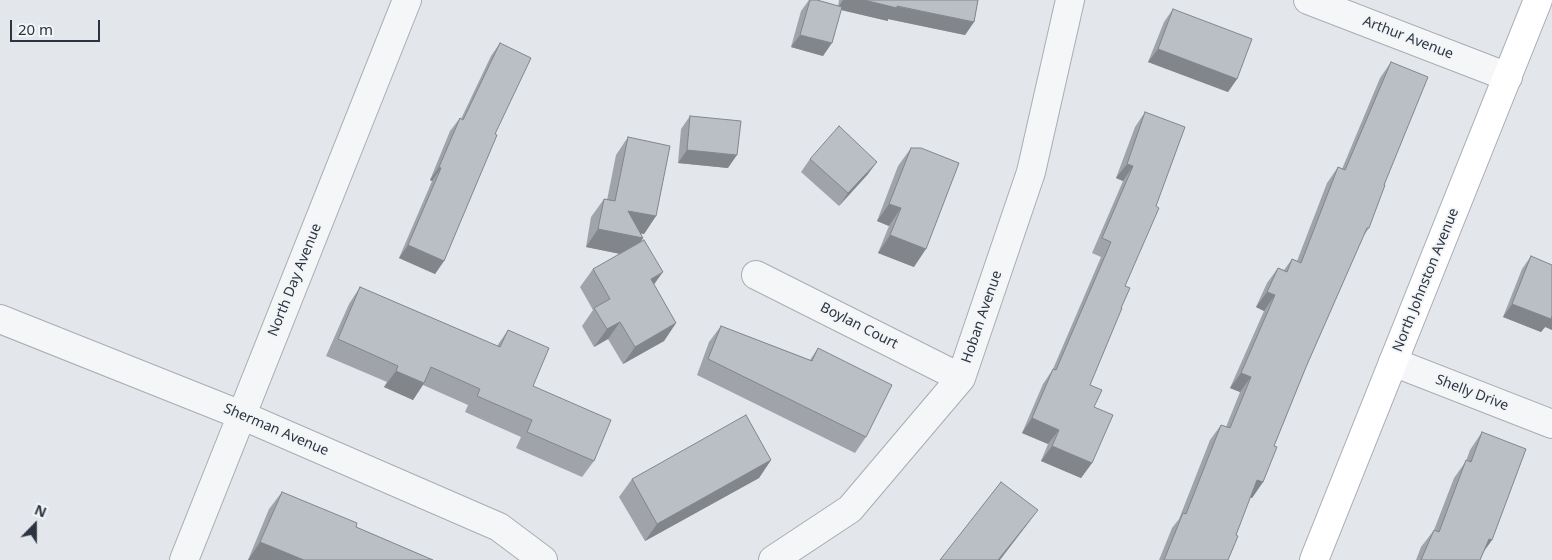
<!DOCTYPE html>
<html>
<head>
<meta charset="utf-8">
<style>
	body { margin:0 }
	#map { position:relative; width:1552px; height:560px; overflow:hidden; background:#e3e6ea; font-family:"Noto Sans",sans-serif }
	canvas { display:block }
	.north { position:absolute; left:10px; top:500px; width:50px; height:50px; -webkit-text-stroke:4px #f2f5f7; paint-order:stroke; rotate:22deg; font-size:14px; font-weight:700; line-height:20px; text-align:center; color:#2c3441 }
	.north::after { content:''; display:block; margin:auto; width:18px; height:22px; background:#2c3441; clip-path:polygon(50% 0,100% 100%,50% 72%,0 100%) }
	.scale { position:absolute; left:10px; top:20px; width:90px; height:22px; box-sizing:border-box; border:2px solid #2c3441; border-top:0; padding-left:6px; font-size:15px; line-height:18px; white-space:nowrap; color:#2c3441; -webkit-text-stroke:4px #f2f5f7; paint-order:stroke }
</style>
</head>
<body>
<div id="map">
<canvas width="1552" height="560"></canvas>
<div class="north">N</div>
<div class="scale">20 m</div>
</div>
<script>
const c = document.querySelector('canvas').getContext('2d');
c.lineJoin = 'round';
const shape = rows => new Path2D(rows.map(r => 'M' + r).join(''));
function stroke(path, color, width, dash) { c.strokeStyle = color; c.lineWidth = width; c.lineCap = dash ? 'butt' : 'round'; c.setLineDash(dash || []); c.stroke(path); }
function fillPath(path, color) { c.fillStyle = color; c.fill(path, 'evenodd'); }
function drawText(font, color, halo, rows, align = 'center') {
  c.font = font + ' "Noto Sans",sans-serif'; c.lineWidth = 4; c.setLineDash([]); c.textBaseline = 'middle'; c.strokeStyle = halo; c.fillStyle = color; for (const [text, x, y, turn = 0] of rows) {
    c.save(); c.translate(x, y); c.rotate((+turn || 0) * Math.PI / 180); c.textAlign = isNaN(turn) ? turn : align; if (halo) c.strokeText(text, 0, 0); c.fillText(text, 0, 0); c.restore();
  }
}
const street = shape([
	[1308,0,1508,77],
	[756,275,961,378],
	[0,319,241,415,499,527,543,560],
	[1393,362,1552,424],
	[184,560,407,0],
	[773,560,850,509,961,378,1031,172,1070,0]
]);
const secondary = shape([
	[1314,560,1538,0]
]);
stroke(street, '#a8adb4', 30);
stroke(secondary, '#a8adb4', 30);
stroke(street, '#f5f6f8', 28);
stroke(secondary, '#fff', 28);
fillPath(shape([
	[809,0,817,0,838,6,839,0,978,0,974,22,965,35,888,19,888,21,841,10,823,56,791,47,801,11],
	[1173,9,1237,79,1228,92,1148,62,1164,22],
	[500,43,495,134,444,261,435,274,399,258,432,181,430,180,450,131,460,118,461,119,491,56],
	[1391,62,1384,185,1369,228,1362,238,1306,367,1274,446,1263,482,1252,498,1250,497,1236,535,1228,560,1159,560,1172,528,1179,519,1210,440,1221,425,1226,427,1240,392,1230,388,1264,311,1256,307,1267,283,1278,268,1284,270,1292,259,1297,261,1327,183,1338,167,1342,169,1380,78],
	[1145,112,1125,286,1090,385,1094,407,1092,463,1081,478,1041,461,1048,444,1022,433,1043,384,1053,369,1101,257,1092,253,1123,181,1116,178,1135,127],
	[690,116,728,168,678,163,681,129],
	[628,137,656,216,644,234,640,233,643,238,641,242,654,285,676,323,664,341,623,364,608,339,594,347,582,326,593,310,580,287,593,269,620,254,586,247,591,217,604,199,607,200,616,155],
	[911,148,914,267,878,253,889,226,877,221,898,166],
	[810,159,868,174,839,206,801,172],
	[1531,256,1545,327,1541,332,1503,317,1522,269],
	[360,287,497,346,508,330,533,386,594,461,582,477,516,448,521,437,465,412,468,405,423,385,413,400,384,387,387,382,326,356,349,304],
	[721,326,810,360,818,348,866,437,855,453,697,375,709,342],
	[1482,432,1492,540,1484,551,1480,560,1416,560,1421,547,1434,530,1454,478,1466,461,1470,450],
	[771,460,759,478,645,541,619,497,632,479],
	[282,492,356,527,433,560,248,560,269,509]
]), '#a0a4aa');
fillPath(shape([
	[843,0,864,0,974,22,965,35,888,19,888,21,837,9],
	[800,35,832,43,823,56,791,47],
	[1158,49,1237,79,1228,92,1148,62],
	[687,150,737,155,728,168,678,163],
	[877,162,868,174,839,206,848,193],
	[1127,164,1133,166,1123,181,1116,178],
	[439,167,441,168,432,181,430,180],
	[889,204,901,208,889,226,877,221],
	[628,211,656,216,644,234,615,229],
	[598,229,643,238,631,256,586,247],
	[890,235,926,249,914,267,878,253],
	[408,245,444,261,435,274,399,258],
	[663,272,650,290,651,279],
	[1267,292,1275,295,1264,311,1256,307],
	[1512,304,1552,315,1552,330,1545,327,1541,332,1503,317],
	[620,322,608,339,594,347,607,329],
	[676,323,664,341,623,364,635,347],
	[396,371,424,383,413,400,384,387],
	[1241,373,1251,377,1240,392,1230,388],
	[1032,418,1059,430,1048,444,1022,433],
	[1052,446,1092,463,1081,478,1041,461],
	[771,460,759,478,645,541,657,524],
	[1257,480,1263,482,1252,498,1246,495],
	[1038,510,1026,526,1000,560,998,560],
	[1489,539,1492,540,1479,558],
	[260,542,304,560,248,560]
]), '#82868b');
const building = shape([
	[810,0,817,0,842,7,832,43,800,35,810,0],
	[864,0,978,0,974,22,897,6,897,8,864,0],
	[1173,9,1252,39,1237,79,1158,49,1173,9],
	[500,43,531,58,495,134,497,135,444,261,408,245,441,168,439,167,460,118,463,120,500,43],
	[1391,62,1428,77,1384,185,1385,185,1369,228,1367,228,1306,367,1274,446,1277,447,1263,482,1257,480,1236,535,1238,536,1228,560,1164,560,1183,513,1186,514,1221,425,1230,428,1251,377,1241,373,1275,295,1267,292,1278,268,1287,272,1292,259,1301,263,1338,167,1345,170,1391,62],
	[1145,112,1185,127,1156,206,1159,208,1125,286,1130,288,1121,308,1122,308,1090,385,1102,390,1094,407,1113,415,1092,463,1052,446,1059,430,1032,418,1053,369,1056,370,1111,242,1102,238,1133,166,1127,164,1145,112],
	[690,116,741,121,737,155,687,150,690,116],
	[839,126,877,162,848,193,810,159,839,126],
	[628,137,670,146,656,216,628,211,643,238,598,229,604,199,615,201,628,137],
	[911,148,921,148,959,163,926,249,890,235,901,208,889,204,911,148],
	[644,240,663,272,651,279,676,323,635,347,620,322,607,329,594,308,610,299,593,269,644,240],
	[1531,256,1552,265,1552,316,1551,319,1512,304,1531,256],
	[360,287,500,347,508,330,549,348,533,386,611,420,594,461,527,432,532,420,477,396,480,389,431,367,424,383,396,371,398,366,338,339,360,287],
	[721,326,812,361,818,348,892,385,866,437,708,359,721,326],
	[746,415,771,460,657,524,632,479,746,415],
	[1482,432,1526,449,1492,540,1489,539,1480,560,1421,560,1434,530,1439,532,1466,460,1471,462,1482,432],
	[1001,482,1038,510,998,560,940,560,1001,482],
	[282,492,357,523,356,527,433,560,304,560,260,542,282,492]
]);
fillPath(building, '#babfc6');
stroke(building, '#82868b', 1);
drawText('14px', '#2c3441', '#f2f5f7', [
	["Arthur Avenue",1408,38,21],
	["North Day Avenue",295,280,-68],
	["North Johnston Avenue",1426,280,-68],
	["Hoban Avenue",982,317,-71],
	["Boylan Court",859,326,27],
	["Shelly Drive",1472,393,21],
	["Sherman Avenue",276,430,23]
]);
</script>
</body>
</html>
